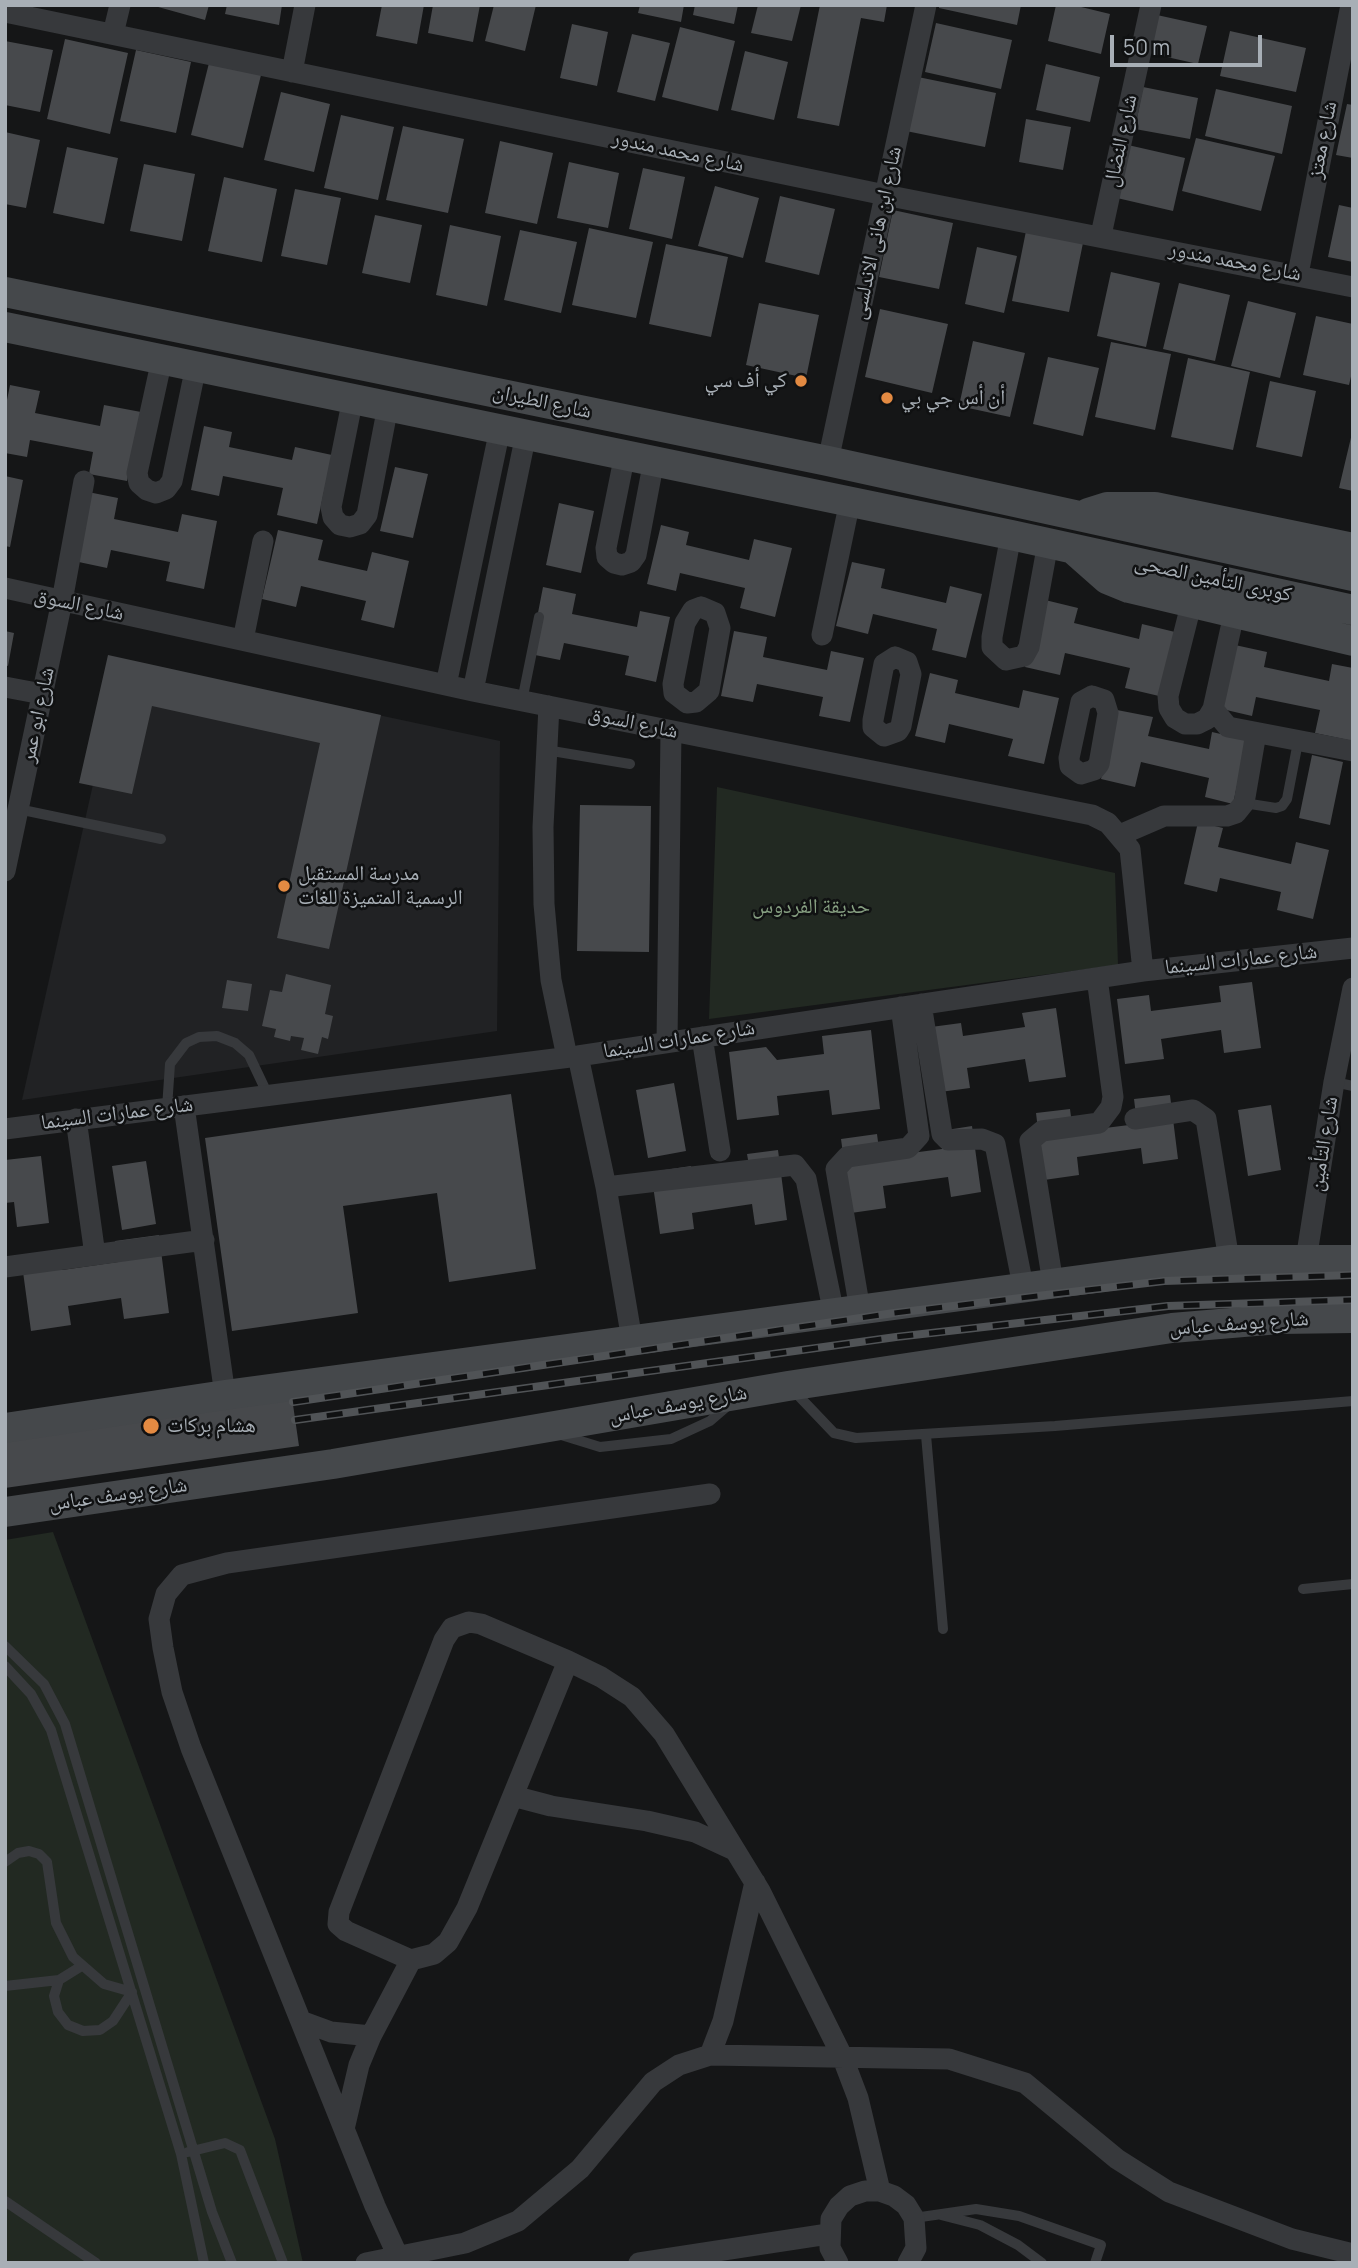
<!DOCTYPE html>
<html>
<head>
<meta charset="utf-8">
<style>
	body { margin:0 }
	#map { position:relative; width:1358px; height:2268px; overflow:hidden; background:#151617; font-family:Manrope,sans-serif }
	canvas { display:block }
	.frame { position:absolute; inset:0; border:7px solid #a8afb6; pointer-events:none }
	.scale { position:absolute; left:1110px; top:35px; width:152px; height:32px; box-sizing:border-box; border:4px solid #a8afb6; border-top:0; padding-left:9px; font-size:21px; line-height:24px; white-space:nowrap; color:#a8afb6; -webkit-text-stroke:5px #101112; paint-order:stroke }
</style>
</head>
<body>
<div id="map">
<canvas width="1358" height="2268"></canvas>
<div class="frame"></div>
<div class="scale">50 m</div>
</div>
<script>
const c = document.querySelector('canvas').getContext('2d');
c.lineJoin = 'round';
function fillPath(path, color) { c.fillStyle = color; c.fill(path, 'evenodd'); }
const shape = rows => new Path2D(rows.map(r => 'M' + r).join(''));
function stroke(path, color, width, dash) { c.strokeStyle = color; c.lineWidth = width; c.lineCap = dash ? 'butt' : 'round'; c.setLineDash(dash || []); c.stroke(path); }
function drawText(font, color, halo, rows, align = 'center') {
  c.font = font + ' Manrope,"Noto Naskh Arabic",sans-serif'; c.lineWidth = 5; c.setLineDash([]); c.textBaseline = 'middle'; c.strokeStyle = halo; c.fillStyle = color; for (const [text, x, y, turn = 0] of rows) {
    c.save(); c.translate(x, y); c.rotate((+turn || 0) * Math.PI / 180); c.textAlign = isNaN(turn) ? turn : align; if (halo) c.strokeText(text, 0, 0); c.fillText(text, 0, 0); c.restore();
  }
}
fillPath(shape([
	[121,660,500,741,497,1031,22,1100]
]), '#212224');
fillPath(shape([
	[717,787,1115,873,1118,965,709,1019],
	[53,1532,275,2139,303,2263,5,2263,5,1540]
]), '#222922');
fillPath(shape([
	[151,5,209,5,205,20],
	[227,5,282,5,279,25,225,14],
	[382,5,424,5,417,44,376,36],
	[433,5,480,5,473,42,428,33],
	[494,5,536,5,525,51,485,41],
	[640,5,684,5,681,22,638,13],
	[695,5,738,5,734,24,693,15],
	[758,5,801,5,792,41,751,33],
	[820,5,887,5,884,22,861,18,839,126,797,118],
	[939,5,1021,5,1017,25,939,8],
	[1056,5,1073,5,1110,14,1101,54,1048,41],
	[1157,15,1207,26,1198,64,1149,53],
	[936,23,1012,40,1001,89,925,72],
	[572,24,608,32,597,86,560,78],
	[680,27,735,41,718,111,662,97],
	[1230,31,1306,48,1296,92,1220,76],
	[632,34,670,43,655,101,617,92],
	[65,39,128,53,110,134,47,119],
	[5,41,53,50,40,112,5,105],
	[136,50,191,62,176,133,120,121],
	[745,51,788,62,774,120,731,110],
	[209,63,261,75,243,148,191,135],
	[1046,64,1100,77,1090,122,1036,110],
	[918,77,996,93,985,147,906,131],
	[1143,87,1198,98,1190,139,1135,129],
	[1216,89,1292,106,1282,154,1205,136],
	[281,92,330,104,314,172,264,160],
	[1347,104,1353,105,1353,158,1336,155],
	[341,115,394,127,378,200,324,188],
	[1026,119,1071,127,1063,170,1019,162],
	[403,126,464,139,448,213,386,200],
	[5,132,40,140,26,208,5,204],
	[1196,138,1275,156,1261,211,1182,191],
	[500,141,553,153,537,224,485,213],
	[1128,145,1185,158,1173,211,1117,198],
	[67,147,118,158,104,224,53,213],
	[569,162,619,173,608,228,557,218],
	[144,164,195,174,182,241,130,231],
	[643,168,685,177,672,239,629,229],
	[224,177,277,189,262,262,208,251],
	[715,186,759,198,743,258,698,246],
	[295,189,341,198,327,265,281,256],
	[780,196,835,209,819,275,765,262],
	[1339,205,1353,208,1353,262,1328,257],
	[893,210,953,223,939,289,879,277],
	[375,215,422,225,410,283,362,273],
	[450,225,501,236,487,306,436,295],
	[1027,226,1084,238,1069,312,1012,301],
	[589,228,653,242,636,318,572,305],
	[520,230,577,242,561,313,504,300],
	[666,244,728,257,711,337,649,324],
	[977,247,1017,256,1004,313,965,304],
	[1111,272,1160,283,1146,347,1097,336],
	[1179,283,1230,295,1215,361,1163,349],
	[1248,301,1296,313,1280,378,1231,366],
	[759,303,819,315,806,378,746,365],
	[880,309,948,324,932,393,865,377],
	[1316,316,1353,324,1353,368,1349,385,1303,375],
	[973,341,1025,353,1010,417,959,406],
	[1111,342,1171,354,1155,430,1095,417],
	[1048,357,1099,368,1083,436,1033,424],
	[1188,358,1250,372,1233,450,1171,437],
	[1270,381,1316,391,1302,457,1256,447],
	[10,385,40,391,35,413,100,426,104,405,141,412,127,481,89,474,93,452,30,440,27,457,5,453,5,410],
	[204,426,232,432,229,447,292,460,295,447,332,455,317,524,277,515,283,488,223,476,219,496,191,490],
	[1353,429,1353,491,1339,488],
	[395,467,428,474,413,538,380,531],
	[5,476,23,480,10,547,5,546],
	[88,492,118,498,114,519,178,532,182,514,217,521,204,589,166,581,170,562,111,550,107,568,74,561],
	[559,503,594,511,581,573,546,565],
	[661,525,689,532,686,545,749,560,754,539,792,548,775,617,740,608,745,588,680,573,676,591,647,584],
	[278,530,323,540,318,560,367,571,372,552,409,561,394,628,361,620,366,601,301,586,296,607,262,599],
	[852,562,885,569,881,588,946,603,950,586,982,594,966,658,932,650,937,629,873,614,868,634,836,626],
	[543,587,576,594,572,614,637,627,640,611,670,617,656,682,625,675,629,656,564,643,560,660,530,654],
	[1041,599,1078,608,1074,623,1139,639,1142,624,1175,632,1159,696,1125,688,1130,668,1065,653,1060,675,1025,667],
	[5,631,14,633,8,666,5,665],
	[734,631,767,637,763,657,827,670,831,651,864,658,850,722,819,716,823,697,757,684,753,702,721,696],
	[1235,645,1267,652,1264,667,1329,681,1332,664,1353,668,1353,741,1315,733,1320,710,1256,697,1252,716,1222,709],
	[108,655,381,715,329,949,277,938,320,743,152,706,132,794,79,783],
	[930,673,958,680,955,693,1019,708,1023,690,1059,698,1044,764,1008,756,1013,739,949,724,945,743,915,736],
	[1117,710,1153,717,1148,736,1209,749,1212,732,1247,740,1233,804,1205,797,1209,778,1141,762,1135,787,1101,779],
	[1312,755,1343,762,1330,825,1299,818],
	[580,805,651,806,649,952,577,951],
	[1198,822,1223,828,1218,847,1291,864,1296,842,1329,850,1313,919,1277,910,1281,892,1220,878,1217,892,1184,884],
	[286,974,331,985,325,1014,333,1016,328,1039,322,1037,318,1054,301,1050,304,1038,291,1036,290,1041,274,1037,276,1029,262,1026,270,990,282,992],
	[227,980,252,984,248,1011,222,1008],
	[1252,982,1261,1048,1224,1053,1221,1030,1161,1039,1164,1059,1125,1064,1117,999,1149,995,1151,1011,1221,1002,1219,986],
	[1056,1008,1066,1077,1029,1082,1025,1059,967,1068,970,1088,940,1092,931,1027,961,1023,963,1036,1025,1027,1022,1013],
	[871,1030,880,1109,832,1115,829,1090,777,1096,779,1115,737,1120,729,1052,766,1047,777,1060,824,1054,822,1036],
	[674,1083,686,1151,648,1158,636,1090],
	[511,1094,536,1269,449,1282,437,1193,343,1206,358,1313,232,1331,205,1138],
	[1170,1095,1178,1159,1143,1164,1141,1148,1077,1157,1079,1175,1044,1180,1036,1113,1070,1109,1073,1132,1137,1124,1134,1099],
	[1271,1105,1281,1170,1248,1176,1238,1110],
	[972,1126,981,1192,951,1197,948,1177,883,1186,886,1208,851,1213,841,1139,877,1134,880,1157,942,1149,940,1131],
	[778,1150,787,1220,755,1225,752,1204,692,1213,694,1229,660,1234,651,1172,691,1166,694,1185,751,1177,747,1154],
	[41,1156,49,1223,17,1227,14,1202,5,1203,5,1160],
	[146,1161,156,1224,122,1230,112,1166],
	[159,1235,169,1313,124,1319,121,1298,68,1306,71,1325,31,1331,21,1257,53,1252,62,1270,118,1262,115,1241],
	[289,1377,299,1446,5,1488,5,1418]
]), '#47494c');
stroke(shape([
	[522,701,539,617],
	[546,750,630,764],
	[1244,803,1276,808,1282,806,1287,799,1298,742],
	[18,809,161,839],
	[1334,1082,1353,1086],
	[167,1108,170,1064,186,1043,199,1037,217,1036,235,1043,249,1055,268,1095],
	[793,1390,834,1433,856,1438,1055,1426,1353,1401],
	[558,1434,600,1447,671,1439,710,1421,731,1403],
	[926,1435,943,1629],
	[1303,1589,1353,1584],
	[5,1646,44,1684,65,1724,212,2212,232,2263],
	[5,1666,31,1694,51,1730,181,2154,204,2263],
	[5,1862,18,1853,29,1851,39,1854,47,1862,56,1923,73,1957,104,1984,132,1992,113,2021,100,2030,83,2031,68,2025,58,2012,54,1996,59,1980],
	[5,1986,59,1980,80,1967],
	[188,2152,225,2143,240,2150,283,2263],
	[5,2201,96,2263],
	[941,2215,980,2225,1018,2245,1042,2263],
	[914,2218,976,2209,1019,2216,1101,2245,1095,2263]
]), '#37393c', 10);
stroke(shape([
	[5,12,885,195,1353,287],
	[113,34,120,5],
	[292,72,305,5],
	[1101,235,1151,5],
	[1298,274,1351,5],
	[162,359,137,473,139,483,147,490,156,493,166,489,172,481,196,366],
	[353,398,331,507,333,517,340,525,350,527,360,524,367,515,388,406],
	[625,454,606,548,607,557,614,563,622,565,631,562,636,555,654,460],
	[828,461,926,5],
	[1011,535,992,637,992,647,1006,660,1024,656,1029,647,1048,543],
	[5,588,473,691,1092,815,1108,823,1130,849,1143,971],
	[1191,605,1168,696,1169,708,1175,718,1185,724,1197,724,1207,719,1213,709,1234,614],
	[701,607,715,613,720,628,709,691,696,702,687,703,674,693,673,684,685,623,693,610,701,607],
	[822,635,850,501],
	[243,640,263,541],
	[895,657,907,662,911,674,901,726,898,731,884,736,873,727,873,720,884,664,895,657],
	[446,685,500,429],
	[5,687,42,694],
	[473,691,526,434],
	[1092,696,1104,700,1108,713,1099,764,1094,770,1081,774,1070,766,1069,758,1081,702,1092,696],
	[549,706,543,827,544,904,551,980,567,1057],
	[1213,709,1228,727,1353,751],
	[1120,835,1164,816,1227,816,1236,813,1244,803,1256,733],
	[5,871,62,601,84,481],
	[921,1004,942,1134,948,1140,982,1139,995,1144,1023,1286],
	[702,1037,720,1151],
	[667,1042,671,731],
	[578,1056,606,1187,632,1340],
	[184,1106,225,1395],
	[76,1119,95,1255],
	[1135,1119,1193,1110,1206,1119,1229,1260],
	[5,1129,578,1056,1143,971,1353,948],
	[606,1187,795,1165,806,1179,834,1314],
	[1306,1260,1334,1082,1353,988],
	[5,1267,204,1240],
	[1053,1283,1030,1141,1042,1131,1099,1123,1111,1107,1113,1097,1097,978],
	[860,1310,836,1169,847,1157,908,1148,919,1136,901,1007],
	[568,1661,467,1908,448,1942,434,1954,411,1960,346,1931,338,1924,339,1912,444,1640,452,1628,469,1622,481,1624,561,1658,568,1661,601,1677,632,1697,664,1734,760,1891,842,2056,858,2098,880,2191],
	[513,1796,551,1806,647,1821,695,1832,734,1850],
	[301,2021,331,2032,371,2036],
	[710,2055,723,2021,755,1882],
	[344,2129,359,2065,371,2036,411,1960],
	[366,2263,465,2243,518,2221,580,2169,653,2082,679,2065,710,2055,949,2059,1025,2083,1117,2159,1169,2192,1292,2239,1353,2254],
	[401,2263,375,2206,191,1748,172,1692,163,1648,159,1619,166,1594,182,1575,227,1563,710,1494],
	[639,2263,828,2234],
	[838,2263,830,2248,831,2219,839,2206,850,2196,865,2191,880,2191,894,2196,906,2205,914,2218,916,2248,908,2263]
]), '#37393c', 21);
stroke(shape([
	[5,292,828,461,1353,576],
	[5,327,1011,535,1353,610],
	[1088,513,1107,507,1155,507,1353,548],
	[1073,549,1107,579,1129,588,1353,641],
	[5,1428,225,1395,1229,1260,1353,1260],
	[5,1512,333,1464,788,1386,1172,1328,1279,1319,1353,1318]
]), '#45484b', 30);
const rail = shape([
	[293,1402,894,1313,1164,1281,1353,1275],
	[295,1420,896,1337,1168,1306,1353,1300]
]);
stroke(rail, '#505356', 8);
stroke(rail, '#101112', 5, [16]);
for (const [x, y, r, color] of [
	[801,381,7,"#e38a42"],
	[887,398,7,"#e38a42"],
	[284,886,7,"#e38a42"],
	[151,1426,9,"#e38a42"]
]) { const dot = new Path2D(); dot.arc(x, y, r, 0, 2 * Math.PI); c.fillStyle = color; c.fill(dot); stroke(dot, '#101112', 2.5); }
drawText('21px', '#a8afb6', '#101112', [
	["شارع معتز",1323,140,-79],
	["شارع النضال",1121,141,-78],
	["شارع محمد مندور",678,152,12],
	["شارع ابن هانى الاندلسى",877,233,-78],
	["شارع محمد مندور",1235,262,11],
	["شارع الطيران",542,402,12],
	["كوبرى التأمين الصحى",1213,579,12],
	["شارع السوق",79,605,12],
	["شارع ابو عمر",38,715,-78],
	["شارع السوق",633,723,12],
	["شارع عمارات السينما",1241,960,-6],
	["شارع عمارات السينما",679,1040,-9],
	["شارع عمارات السينما",117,1114,-7],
	["شارع التأمين",1324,1144,-81],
	["شارع يوسف عباس",1239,1324,-4],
	["شارع يوسف عباس",678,1405,-10],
	["شارع يوسف عباس",118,1495,-8]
]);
drawText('21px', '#a8afb6', '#101112', [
	["كي أف سي",787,381,"right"],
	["أن أس جي بي",901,398],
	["مدرسة المستقبل",298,874],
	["الرسمية المتميزة للغات",298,898],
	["هشام بركات",167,1426]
], 'left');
drawText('21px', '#869f81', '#101112', [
	["حديقة الفردوس",811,907]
]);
</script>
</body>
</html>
